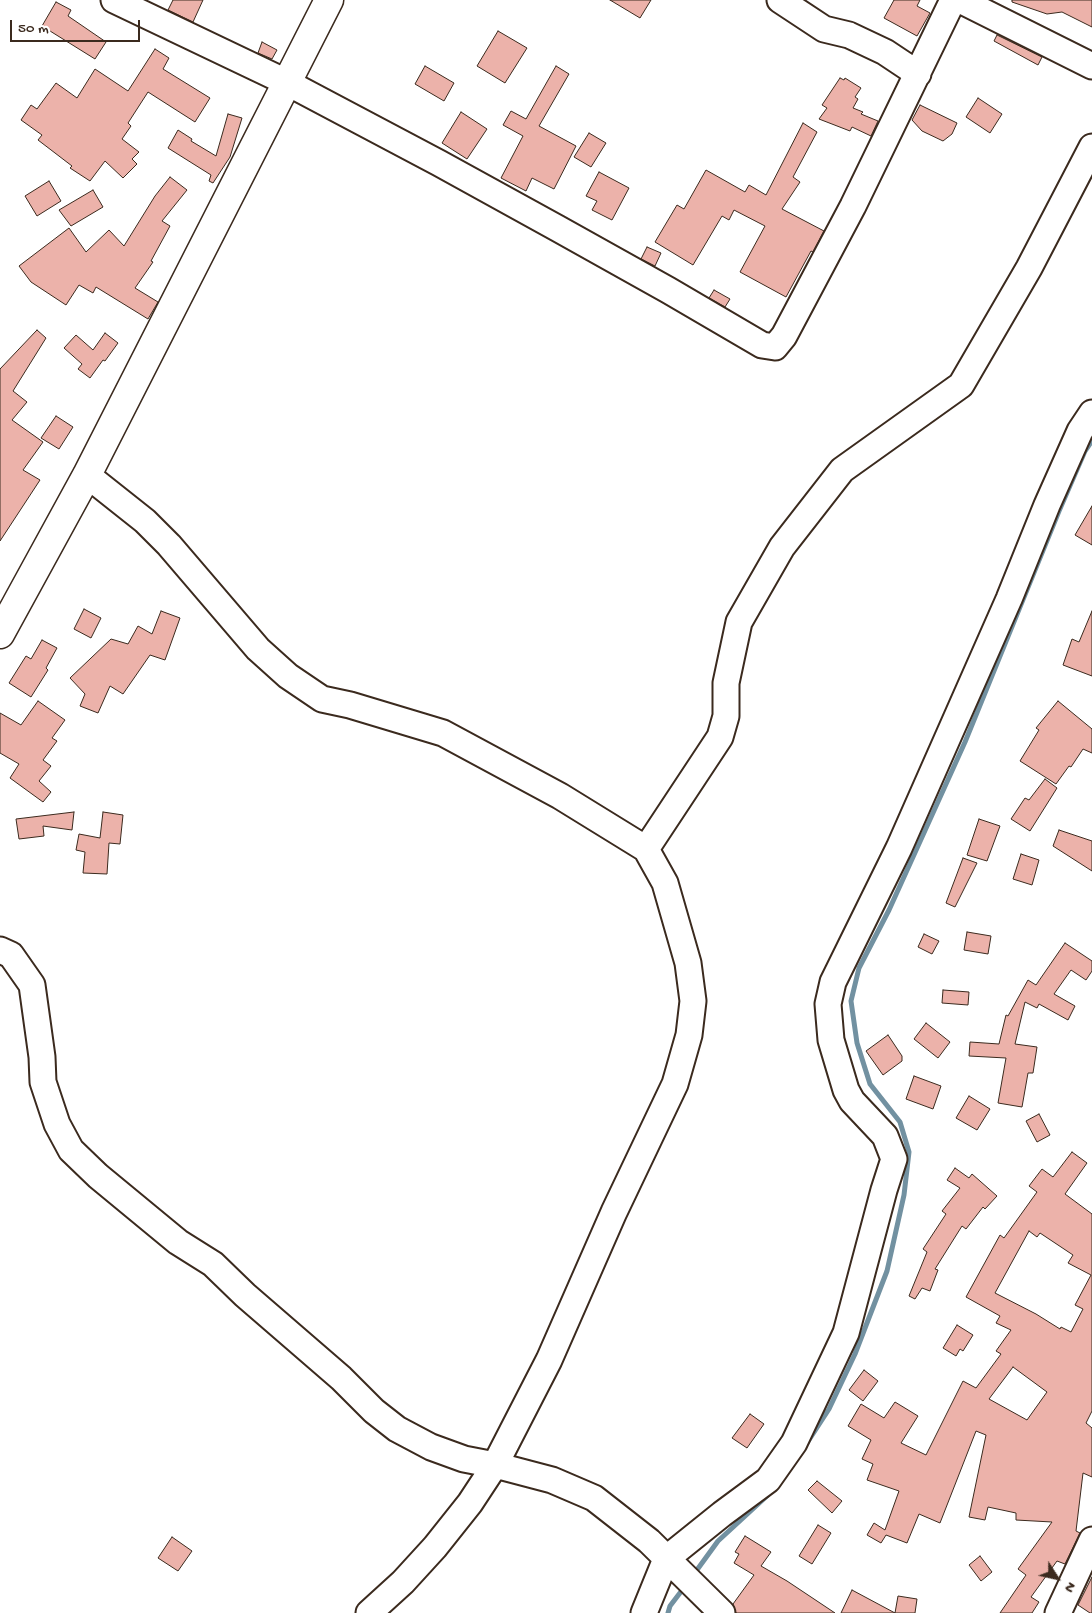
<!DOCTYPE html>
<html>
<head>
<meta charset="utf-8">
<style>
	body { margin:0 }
	#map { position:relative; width:1092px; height:1613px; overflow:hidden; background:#fff; font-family:"Gochi Hand",sans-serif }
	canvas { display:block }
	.north { position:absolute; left:1032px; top:1553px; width:50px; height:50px; -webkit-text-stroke:4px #fff; paint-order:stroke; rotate:125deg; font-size:14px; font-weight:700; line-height:20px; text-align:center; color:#3b2a1e }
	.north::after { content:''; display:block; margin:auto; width:18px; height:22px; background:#3b2a1e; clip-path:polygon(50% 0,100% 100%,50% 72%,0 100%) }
	.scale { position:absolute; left:10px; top:20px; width:130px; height:22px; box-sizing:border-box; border:2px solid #3b2a1e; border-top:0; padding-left:6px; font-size:15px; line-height:18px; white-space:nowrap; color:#3b2a1e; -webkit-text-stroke:4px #fff; paint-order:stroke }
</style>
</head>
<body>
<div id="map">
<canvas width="1092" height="1613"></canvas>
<div class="north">N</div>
<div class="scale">50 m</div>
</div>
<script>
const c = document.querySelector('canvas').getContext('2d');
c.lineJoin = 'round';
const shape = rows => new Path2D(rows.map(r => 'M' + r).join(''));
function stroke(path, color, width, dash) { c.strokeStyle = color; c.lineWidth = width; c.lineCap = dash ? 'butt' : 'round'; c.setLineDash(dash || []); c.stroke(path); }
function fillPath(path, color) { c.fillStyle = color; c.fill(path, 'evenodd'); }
stroke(shape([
	[807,1443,829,1409,855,1354,887,1271,904,1195,909,1152,900,1122,870,1084,857,1043,851,1001,859,968,889,910,965,742,1059,511,1085,451,1092,441],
	[694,1574,718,1541,768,1495],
	[668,1613,670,1606,686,1585]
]), '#7291a1', 5);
const building = shape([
	[173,0,203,0,193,22,168,10,173,0],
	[610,0,651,0,640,18,610,0],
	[894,0,920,0,917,6,930,13,917,36,884,18,894,0],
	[1012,0,1092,0,1092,27,1062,12,1047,14,1012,2,1012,0],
	[56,2,71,10,68,16,106,42,95,59,42,26,56,2],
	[498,31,527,48,505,83,477,66,498,31],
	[997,35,1042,57,1038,65,994,41,997,35],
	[262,42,277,50,272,59,258,53,262,42],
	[155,49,169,58,163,69,210,98,195,122,148,92,128,123,131,126,122,139,139,152,132,159,137,164,123,178,105,161,90,181,70,168,72,166,38,140,42,135,21,120,31,105,37,109,56,83,77,98,95,69,128,91,155,49],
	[425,66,454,83,444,101,415,84,425,66],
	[556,66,569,74,539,126,576,146,554,189,532,178,526,191,501,178,523,136,503,125,511,111,526,119,556,66],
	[840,78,844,80,845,78,861,88,855,97,858,99,853,108,863,112,861,114,878,121,871,136,852,127,850,131,819,119,827,108,822,105,840,78],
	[978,98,1002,114,990,133,966,117,978,98],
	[920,105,957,123,952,134,943,141,922,131,912,120,920,105],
	[461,112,487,129,467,159,442,143,461,112],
	[228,114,242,118,230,157,213,183,209,181,211,175,168,148,178,130,192,139,191,141,216,156,228,114],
	[803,123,817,132,793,177,800,182,782,209,824,231,813,252,811,251,786,297,740,272,765,226,734,210,729,220,722,216,693,265,655,242,677,205,684,209,706,170,745,192,749,185,766,195,803,123],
	[589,133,606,143,591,167,574,157,589,133],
	[599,172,629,188,612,220,592,210,597,201,586,196,599,172],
	[170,177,187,190,162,221,170,226,151,261,153,262,135,288,158,302,148,319,96,287,93,293,79,285,66,305,31,282,19,266,69,228,86,252,109,230,124,246,155,196,170,177],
	[49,181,61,201,37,216,25,196,49,181],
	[93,190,103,207,71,226,59,210,93,190],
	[647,247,661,253,655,266,641,259,647,247],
	[714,290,730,299,725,307,709,298,714,290],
	[37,330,46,338,13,391,27,402,12,420,43,442,23,470,40,480,0,541,0,369,37,330],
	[105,333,118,343,105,361,103,360,90,378,78,369,82,364,64,348,76,335,93,350,105,333],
	[56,416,73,427,59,449,41,438,56,416],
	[1092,506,1092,545,1075,535,1092,506],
	[84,609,101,618,91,638,74,629,84,609],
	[161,611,180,618,165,660,150,655,123,694,110,686,98,713,80,706,85,694,70,678,111,639,128,644,138,626,152,634,161,611],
	[1092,611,1092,676,1063,665,1072,639,1079,642,1092,611],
	[42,640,57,648,46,668,48,670,31,697,9,683,26,656,31,659,42,640],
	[38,701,65,720,52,738,57,741,43,760,51,766,39,781,51,792,43,802,10,778,19,764,0,753,0,713,21,725,38,701],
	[1058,701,1092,729,1092,753,1083,749,1071,767,1069,766,1056,784,1020,761,1039,730,1036,728,1058,701],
	[1045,779,1057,788,1030,831,1011,819,1025,798,1029,800,1045,779],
	[74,812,72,830,43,826,44,836,19,839,16,819,74,812],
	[103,812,123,815,120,844,109,843,107,874,83,873,85,852,76,850,79,834,100,838,103,812],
	[979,819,1000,826,987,861,967,855,979,819],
	[1059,830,1092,841,1092,871,1053,846,1059,830],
	[1021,854,1039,860,1032,885,1013,879,1021,854],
	[963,858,977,863,955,907,946,903,963,858],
	[967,932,991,936,988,954,964,950,967,932],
	[924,934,939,941,932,954,918,947,924,934],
	[1065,943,1092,961,1092,971,1086,980,1071,970,1054,994,1075,1006,1068,1020,1039,1004,1037,1008,1025,1002,1015,1044,1037,1047,1033,1073,1028,1073,1022,1107,998,1103,1006,1058,969,1056,970,1042,999,1044,1006,1015,1008,1016,1028,980,1036,985,1065,943],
	[943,990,969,992,968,1005,942,1003,943,990],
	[926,1023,950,1042,938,1058,914,1039,926,1023],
	[888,1035,902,1056,902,1061,883,1075,866,1051,888,1035],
	[914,1076,941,1086,933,1109,906,1099,914,1076],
	[969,1096,990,1109,977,1130,956,1118,969,1096],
	[1039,1114,1050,1135,1037,1142,1026,1121,1039,1114],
	[1072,1152,1087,1163,1065,1194,1092,1214,1092,1411,1086,1423,1092,1428,1092,1477,1083,1473,1076,1531,1080,1533,1065,1564,1057,1561,1031,1597,1039,1602,1032,1613,1000,1613,1026,1575,1018,1569,1052,1522,1016,1520,1016,1513,988,1507,985,1520,969,1517,986,1435,976,1431,940,1523,919,1514,907,1543,886,1535,881,1543,867,1535,874,1523,885,1530,899,1491,867,1480,873,1464,862,1459,871,1440,848,1426,861,1404,884,1418,895,1402,918,1416,901,1443,926,1455,963,1381,976,1388,1001,1354,996,1351,1011,1330,996,1323,1000,1316,966,1297,1000,1235,1004,1238,1037,1192,1029,1186,1042,1169,1053,1177,1072,1152],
	[1029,1231,1037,1237,1040,1233,1073,1255,1068,1263,1091,1275,1075,1305,1083,1309,1071,1332,1061,1327,1060,1329,1036,1314,995,1293,1029,1231],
	[1013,1367,1047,1392,1027,1420,989,1399,1013,1367],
	[955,1168,969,1178,972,1174,997,1196,985,1209,983,1207,966,1229,962,1226,935,1269,938,1270,930,1291,922,1288,915,1299,909,1296,927,1252,923,1249,946,1214,942,1211,960,1188,947,1180,955,1168],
	[957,1325,973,1335,963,1351,960,1349,956,1356,943,1348,957,1325],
	[864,1370,878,1381,863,1401,849,1390,864,1370],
	[750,1414,764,1424,747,1448,732,1438,750,1414],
	[817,1481,842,1501,832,1513,808,1490,817,1481],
	[818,1525,831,1533,812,1564,799,1556,818,1525],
	[745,1536,771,1552,761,1566,787,1581,835,1613,736,1613,733,1604,754,1575,734,1563,739,1554,735,1552,745,1536],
	[172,1537,192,1551,178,1571,158,1558,172,1537],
	[980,1556,992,1572,981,1581,969,1565,980,1556],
	[1092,1577,1092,1613,1090,1613,1078,1605,1092,1577],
	[852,1590,895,1613,898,1596,917,1599,915,1613,841,1613,852,1590]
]);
fillPath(building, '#ecb2aa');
stroke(building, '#3b2a1e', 1);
const minor = shape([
	[114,0,286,82,439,163,557,228,668,290,762,345,775,347,784,336,853,206,953,0],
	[780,0,824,29,849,35,885,52,918,74],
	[960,0,1092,66],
	[87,475,145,521,169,545,258,649,288,676,322,699,350,705,443,733,560,796,646,849,665,883,688,963,693,1001,689,1035,675,1084,614,1212,549,1360,495,1465,470,1503,435,1547,403,1582,369,1613],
	[646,849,720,737,726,716,726,683,739,622,782,547,842,470,961,385,1029,268,1092,147],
	[0,950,11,955,32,985,42,1057,43,1082,57,1124,71,1150,98,1176,178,1242,213,1264,245,1295,341,1378,374,1411,397,1429,431,1447,464,1459,495,1465,552,1480,594,1498,649,1541,722,1613],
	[644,1613,666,1559,722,1514,768,1480,794,1443,846,1333,884,1190,894,1159,885,1136,852,1101,846,1090,831,1040,828,1004,833,982,899,848,1009,599,1047,505,1080,431,1092,413],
	[1058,1613,1092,1540]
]);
const major = shape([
	[0,634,87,475,329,0]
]);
stroke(minor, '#3b2a1e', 29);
stroke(major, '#3b2a1e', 31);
stroke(minor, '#fff', 25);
stroke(major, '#fff', 28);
</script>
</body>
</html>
